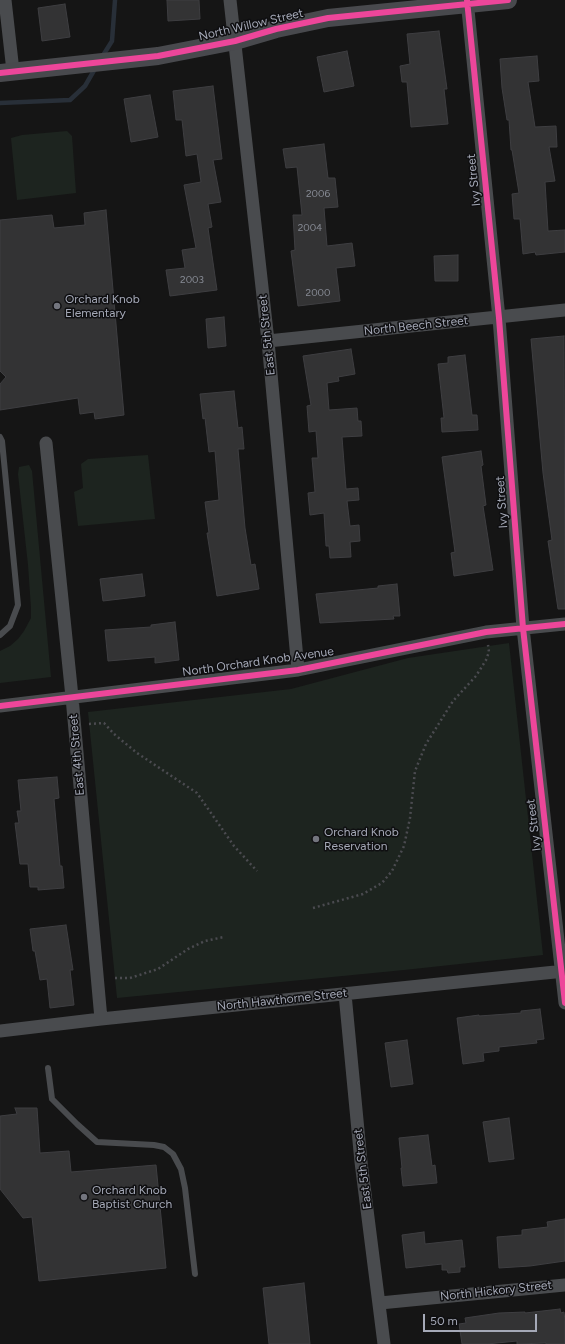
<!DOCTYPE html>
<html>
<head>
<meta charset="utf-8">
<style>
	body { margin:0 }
	#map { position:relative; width:565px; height:1344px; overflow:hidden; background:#151515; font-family:Figtree,sans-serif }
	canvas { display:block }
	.scale { position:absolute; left:423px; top:1314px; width:114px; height:18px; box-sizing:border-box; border:2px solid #a5a9b7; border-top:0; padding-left:5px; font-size:12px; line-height:14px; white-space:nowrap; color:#a5a9b7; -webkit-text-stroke:3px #0f0f11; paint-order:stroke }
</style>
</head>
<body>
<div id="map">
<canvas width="565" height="1344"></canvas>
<div class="scale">50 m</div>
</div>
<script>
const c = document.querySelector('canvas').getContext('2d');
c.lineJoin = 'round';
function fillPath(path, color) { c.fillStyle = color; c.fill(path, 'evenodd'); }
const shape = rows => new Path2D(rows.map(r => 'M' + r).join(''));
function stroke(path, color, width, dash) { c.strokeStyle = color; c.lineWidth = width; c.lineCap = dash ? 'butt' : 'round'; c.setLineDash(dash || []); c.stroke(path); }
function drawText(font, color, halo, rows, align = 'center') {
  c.font = font + ' Figtree,sans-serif'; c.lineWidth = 3; c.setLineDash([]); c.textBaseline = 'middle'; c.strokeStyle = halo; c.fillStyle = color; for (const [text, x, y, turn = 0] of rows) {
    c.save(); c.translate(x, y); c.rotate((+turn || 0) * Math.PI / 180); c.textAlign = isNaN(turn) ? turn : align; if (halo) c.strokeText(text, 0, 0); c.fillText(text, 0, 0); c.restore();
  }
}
fillPath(shape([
	[67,131,72,136,76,193,17,200,11,138,22,135],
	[148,455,155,519,78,526,74,492,83,488,81,464,88,459],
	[29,465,32,471,51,677,0,683,0,651,10,646,18,639,24,631,31,618,31,608,28,565,18,474,19,467],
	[509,643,543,955,404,970,117,998,88,712,291,689,408,658]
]), '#1d241f');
stroke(shape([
	[102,57,112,41,115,0],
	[0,103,70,100,85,86,96,67]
]), '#282f38', 4.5);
const building = shape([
	[167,0,199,0,200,19,168,21,167,0],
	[65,4,70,37,42,41,38,8,65,4],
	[439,31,447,89,444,89,448,124,411,127,407,82,402,82,400,66,410,64,407,34,439,31],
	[347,51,354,86,324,92,317,57,347,51],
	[537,56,539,81,528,82,535,127,556,126,557,147,549,147,555,181,545,182,548,231,565,230,565,252,536,255,535,252,523,254,520,219,514,219,512,194,519,193,512,150,511,150,509,120,507,120,502,88,500,59,537,56],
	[213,86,222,159,213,160,221,202,208,204,212,227,208,228,217,290,170,296,166,270,185,268,182,250,196,248,184,185,201,182,197,154,186,156,182,120,176,120,173,91,213,86],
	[150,95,158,137,131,142,124,99,150,95],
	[324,144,328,178,335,178,338,207,324,208,327,246,352,243,355,266,336,268,340,301,298,306,291,251,295,250,293,215,302,215,297,167,286,168,283,149,324,144],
	[106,210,124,415,95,419,94,412,80,414,78,398,0,410,0,384,6,377,0,371,0,220,52,215,54,228,85,225,84,213,106,210],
	[458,255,458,281,435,281,434,256,458,255],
	[224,317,226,346,208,348,206,319,224,317],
	[564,336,565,609,558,609,548,541,552,540,543,473,531,339,564,336],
	[351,349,355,374,338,377,339,381,327,383,329,410,357,408,358,421,361,421,362,436,342,437,346,489,358,488,359,500,347,501,350,526,359,525,360,541,350,542,351,557,330,558,329,546,326,546,324,513,310,515,308,493,315,492,312,458,318,458,316,431,309,432,307,406,311,405,303,356,351,349],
	[465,355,472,415,477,415,478,430,442,432,441,418,444,418,438,364,448,363,448,357,465,355],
	[234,391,238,428,242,427,244,449,238,449,245,528,251,565,255,564,259,589,217,596,207,533,209,533,205,502,219,500,215,451,209,452,205,418,203,419,200,394,234,391],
	[481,451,483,465,481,466,486,505,483,506,493,570,454,576,451,553,455,552,442,457,481,451],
	[142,574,145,596,103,601,100,579,142,574],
	[397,584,400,616,393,616,394,619,320,623,316,594,378,588,378,586,397,584],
	[175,622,179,660,155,663,155,657,108,661,105,630,151,627,151,625,175,622],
	[57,777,59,798,54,799,60,866,62,866,64,888,38,890,38,887,30,887,28,864,20,864,15,823,19,823,17,811,21,811,18,780,57,777],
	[66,925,73,970,70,970,74,1005,50,1008,47,979,40,980,35,951,33,951,30,929,66,925],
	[540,1009,544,1039,536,1040,537,1043,499,1047,499,1051,483,1053,484,1061,463,1064,457,1018,479,1015,479,1016,521,1013,521,1011,540,1009],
	[407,1040,413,1084,391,1087,385,1043,407,1040],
	[15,1108,37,1108,40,1153,69,1151,71,1172,156,1165,166,1268,39,1281,32,1217,23,1218,0,1189,0,1116,17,1114,15,1108],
	[509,1118,514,1159,489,1162,483,1122,509,1118],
	[428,1135,432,1166,435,1165,437,1183,403,1186,401,1168,402,1168,399,1138,428,1135],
	[565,1219,565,1261,530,1266,499,1268,497,1237,522,1235,522,1230,548,1227,547,1222,565,1219],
	[424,1232,425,1244,462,1240,465,1267,460,1267,460,1272,448,1273,447,1270,442,1270,442,1264,406,1268,402,1235,424,1232],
	[304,1283,310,1344,269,1344,263,1288,304,1283],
	[560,1309,561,1313,564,1312,565,1321,565,1344,546,1344,546,1343,517,1344,517,1341,487,1344,462,1344,459,1324,466,1323,465,1318,499,1313,525,1312,525,1313,560,1309]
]);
fillPath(building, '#333334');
stroke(building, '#3e3e41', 1);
stroke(shape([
	[89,724,104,723,114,734,137,753,197,793,234,846,257,871],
	[313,908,363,894,382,883,392,871,404,846,410,818,415,771,426,744,453,701,476,676,486,660,489,652,488,645],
	[115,978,130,978,158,969,188,949,205,941,224,937]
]), '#4b4b50', 2.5, [2, 3]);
stroke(shape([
	[0,437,2,441,18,605,10,626,0,635],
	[48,1068,52,1099,77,1124,97,1142,154,1145,164,1147,173,1154,181,1169,185,1188,195,1274]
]), '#494b4e', 6);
stroke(shape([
	[5,0,13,71],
	[230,0,268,341,298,670],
	[467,0,499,318,523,628,565,1003],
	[268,341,565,310],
	[46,443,72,697,101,1019],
	[0,706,298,670,486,632,565,624],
	[345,994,361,1162,384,1344],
	[0,1031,101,1019,565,971],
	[380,1303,565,1285]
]), '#494b4e', 13);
stroke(shape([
	[0,73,158,56,235,41,276,29,328,18,508,0]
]), '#48494d', 18);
stroke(shape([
	[467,0,499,318,523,628,565,1003],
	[0,73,158,56,235,41,276,29,328,18,508,0],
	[0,706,298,670,486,632,565,624]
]), '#ed469a', 6);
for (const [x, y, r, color] of [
	[57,306,4,"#73757e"],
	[316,839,4,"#73757e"],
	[84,1197,4,"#73757e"]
]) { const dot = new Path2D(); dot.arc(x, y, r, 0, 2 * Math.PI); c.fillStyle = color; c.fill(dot); stroke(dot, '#0f0f11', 1.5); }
drawText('10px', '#888c96', null, [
	["2006",318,194],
	["2004",310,228],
	["2003",192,280],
	["2000",318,293]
]);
drawText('12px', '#a5a9b7', '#0f0f11', [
	["North Willow Street",251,25,-13],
	["Ivy Street",474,180,-96],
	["North Beech Street",416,326,-6],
	["East 5th Street",267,335,-96],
	["Ivy Street",502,502,-94],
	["North Orchard Knob Avenue",258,662,-8],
	["East 4th Street",77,755,-95],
	["Ivy Street",534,825,-97],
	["North Hawthorne Street",282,1000,-6],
	["East 5th Street",363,1169,-97],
	["North Hickory Street",496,1291,-6]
]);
drawText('12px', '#a5a9b7', '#0f0f11', [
	["Orchard Knob",65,299],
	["Elementary",65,313],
	["Orchard Knob",324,832],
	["Reservation",324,846],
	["Orchard Knob",92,1190],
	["Baptist Church",92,1204]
], 'left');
</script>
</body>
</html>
